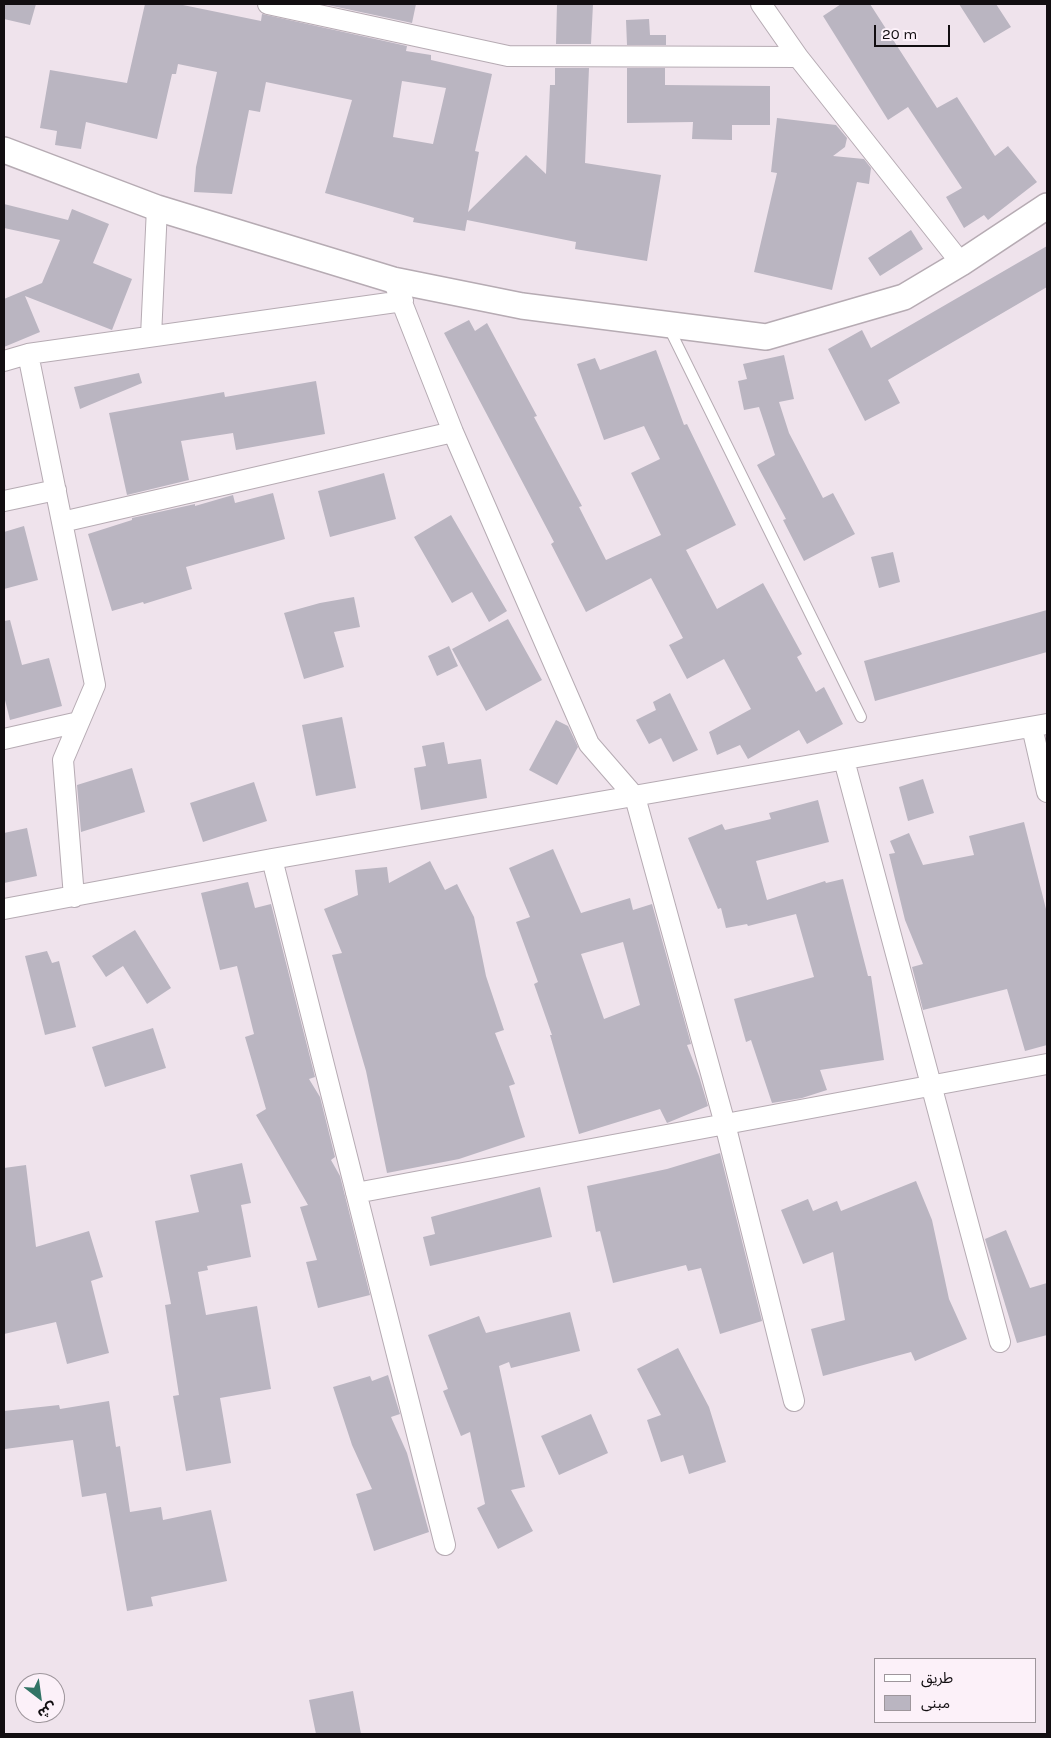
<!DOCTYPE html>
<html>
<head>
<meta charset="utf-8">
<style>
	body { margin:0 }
	#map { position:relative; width:1051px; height:1738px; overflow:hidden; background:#efe3ec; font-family:Karla,"Noto Sans Arabic",sans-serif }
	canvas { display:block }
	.frame { position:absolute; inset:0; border:5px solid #120e11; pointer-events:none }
	.legend { position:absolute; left:874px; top:1658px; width:162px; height:65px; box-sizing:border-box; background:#fcf1f9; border:1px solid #9e969c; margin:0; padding:6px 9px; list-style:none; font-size:15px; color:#120e11 }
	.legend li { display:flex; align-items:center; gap:10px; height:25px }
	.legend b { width:25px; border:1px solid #9e969c }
	.north { position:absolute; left:15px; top:1673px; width:50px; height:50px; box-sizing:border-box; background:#fcf1f9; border:1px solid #9e969c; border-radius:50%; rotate:150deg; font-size:14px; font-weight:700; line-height:20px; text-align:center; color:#120e11 }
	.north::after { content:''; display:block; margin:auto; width:18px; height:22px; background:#327466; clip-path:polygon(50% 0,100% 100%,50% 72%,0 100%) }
	.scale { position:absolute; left:874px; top:25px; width:76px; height:22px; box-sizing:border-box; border:2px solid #120e11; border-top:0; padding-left:6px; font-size:15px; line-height:18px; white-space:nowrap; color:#120e11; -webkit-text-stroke:4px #fcf1f9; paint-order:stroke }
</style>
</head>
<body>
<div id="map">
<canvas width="1051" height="1738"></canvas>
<div class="frame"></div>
<ul class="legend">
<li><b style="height:6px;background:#fff"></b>طريق</li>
<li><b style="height:14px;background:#bab5c1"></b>مبنى</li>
</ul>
<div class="north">ش</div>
<div class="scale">20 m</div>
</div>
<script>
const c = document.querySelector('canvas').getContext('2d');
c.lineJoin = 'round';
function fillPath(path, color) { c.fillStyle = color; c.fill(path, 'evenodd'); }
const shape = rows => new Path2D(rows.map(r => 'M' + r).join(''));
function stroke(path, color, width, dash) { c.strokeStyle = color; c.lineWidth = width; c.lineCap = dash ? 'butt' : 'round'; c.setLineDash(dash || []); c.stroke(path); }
fillPath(shape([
	[4,4,36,4,30,25,4,19],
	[145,4,178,4,261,21,262,14,407,46,406,51,431,55,431,60,492,74,475,151,479,152,468,212,526,155,546,174,550,85,555,85,555,68,589,68,585,163,661,175,647,261,575,249,576,242,467,220,465,231,413,222,414,218,325,193,352,100,266,82,260,112,249,110,232,194,194,192,196,167,217,72,178,64,176,74,172,74,157,139,86,122,81,149,55,145,57,131,40,128,50,70,127,83],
	[402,81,446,88,433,144,393,137],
	[323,4,416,4,412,23],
	[557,4,593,4,591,44,556,44],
	[841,4,870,4,937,108,957,97,995,156,1008,146,1037,182,988,220,984,215,964,228,946,197,962,188,908,107,888,120,823,16],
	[959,4,996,4,1011,27,984,43],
	[649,19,650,35,666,35,666,45,627,45,626,20],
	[627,68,665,68,665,85,770,86,770,125,732,125,732,140,692,139,693,122,627,123],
	[777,118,836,125,847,138,845,147,833,156,864,159,871,168,869,184,857,182,832,290,754,272,777,173,771,172],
	[4,204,68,220,72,209,109,224,93,263,132,279,112,330,25,296,40,332,4,347,4,299,42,283,60,240,4,228],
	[911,230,923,249,880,276,868,258],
	[1047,246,1047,287,888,380,900,403,865,421,828,349,862,330,871,348],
	[469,320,475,331,487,323,537,416,534,417,582,506,579,507,606,560,661,535,631,473,660,459,644,426,604,440,577,364,595,358,600,370,656,350,684,425,687,424,736,525,686,550,717,609,763,583,802,654,797,657,816,692,824,687,843,724,807,744,799,730,748,759,740,745,717,755,709,732,751,709,724,659,687,679,669,645,683,638,651,578,586,612,551,544,554,542,444,333],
	[784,355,794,399,779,402,789,433,823,498,833,493,855,534,804,561,783,520,786,519,757,465,775,455,759,407,744,410,738,381,747,379,743,364],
	[139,373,142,383,80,409,74,387],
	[316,381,325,434,236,450,233,433,181,441,189,480,127,495,109,413,224,392,225,397],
	[384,473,396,519,330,537,318,491],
	[273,493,285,539,186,567,192,589,144,604,143,602,112,611,88,534,132,520,132,518,195,504,195,506,233,495,235,503],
	[451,515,507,611,489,622,472,592,452,603,414,537],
	[24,526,38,580,4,589,4,532],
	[893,552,900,582,879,588,871,557],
	[354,597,360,627,334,632,344,667,304,679,284,613,320,603],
	[1047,610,1047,652,875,701,864,661],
	[508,619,542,680,486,711,452,649],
	[10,620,22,665,49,658,62,706,10,720,4,696,4,621],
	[449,646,458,666,437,676,428,656],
	[670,693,698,750,673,762,661,738,649,744,636,720,656,710,653,702],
	[342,717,356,788,316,796,302,725],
	[556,720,568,726,578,747,557,785,529,770],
	[444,742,448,764,481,759,487,798,421,810,414,768,426,766,422,746],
	[132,768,145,812,81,832,77,785],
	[923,779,934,813,908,821,899,787],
	[254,782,267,821,203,842,190,803],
	[818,800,829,842,756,861,767,900,825,881,826,883,843,879,868,976,871,976,884,1060,820,1070,827,1090,802,1098,772,1103,751,1040,746,1042,734,999,814,977,796,914,748,926,747,924,726,928,721,908,718,909,688,838,722,824,725,830,771,819,769,813],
	[1024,822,1047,913,1047,1045,1025,1051,1007,989,923,1010,912,967,923,964,905,920,889,854,895,853,890,841,909,833,923,865,974,855,969,836],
	[27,828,37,876,4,883,4,833],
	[553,849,581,913,630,898,633,910,652,904,691,1044,687,1045,699,1076,708,1106,667,1123,660,1109,579,1134,550,1035,552,1035,534,984,538,982,516,922,530,917,509,868],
	[623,942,640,1005,604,1019,581,954],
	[430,861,445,890,457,884,474,917,486,976,504,1030,495,1033,515,1084,509,1086,525,1137,459,1159,387,1173,366,1071,332,955,342,953,324,909,358,895,355,870,387,867,389,883],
	[248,882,255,908,271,904,315,1077,309,1079,320,1097,335,1157,331,1160,340,1176,370,1295,318,1308,306,1262,317,1260,300,1207,308,1205,256,1115,266,1109,245,1037,254,1034,237,966,220,970,201,893],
	[135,930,171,988,147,1004,123,966,106,977,92,956],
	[47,951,52,963,59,961,76,1027,45,1035,25,956],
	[153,1028,166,1068,105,1087,92,1047],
	[720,1153,762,1321,720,1334,701,1268,688,1271,686,1265,613,1283,600,1231,596,1232,587,1186,667,1169],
	[242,1163,251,1203,241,1205,251,1257,207,1266,208,1270,198,1272,206,1315,257,1306,271,1389,220,1398,231,1463,186,1471,173,1396,179,1395,165,1305,171,1304,155,1221,199,1212,190,1175],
	[26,1165,36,1247,89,1231,103,1277,91,1281,109,1353,67,1364,56,1322,4,1334,4,1168],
	[916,1181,932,1220,949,1299,967,1339,915,1361,911,1352,823,1376,811,1329,845,1320,833,1252,803,1264,781,1210,808,1199,813,1211,837,1201,841,1211],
	[540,1187,552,1237,430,1266,423,1237,435,1234,431,1217],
	[1006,1230,1030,1288,1047,1283,1047,1335,1017,1343,985,1239],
	[570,1312,580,1351,511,1368,509,1362,499,1366,525,1487,511,1490,533,1531,498,1549,477,1508,485,1504,470,1432,461,1436,443,1391,448,1389,428,1335,479,1316,486,1333],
	[678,1348,709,1407,726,1462,689,1474,683,1455,661,1462,647,1420,661,1415,637,1369],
	[388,1375,400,1414,391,1417,407,1453,429,1532,374,1551,356,1494,372,1489,352,1445,333,1387,370,1376,372,1381],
	[109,1401,116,1447,120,1446,130,1512,161,1507,163,1520,211,1510,227,1581,151,1597,153,1606,127,1611,106,1493,82,1497,73,1440,5,1449,4,1411,59,1405,60,1409],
	[591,1414,608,1453,559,1475,541,1436],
	[353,1691,361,1734,316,1734,309,1700]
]), '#bab5c1');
const service = shape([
	[668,326,861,717]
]);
const minor = shape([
	[268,4,508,56,798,57],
	[761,4,798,57,961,263],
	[393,280,453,432,589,744,635,797,725,1124,794,1401],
	[151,336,157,208],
	[28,354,95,685,63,760,74,897],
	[4,361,28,354,403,301],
	[4,501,56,490],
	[62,522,453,432],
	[1032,727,1047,792],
	[4,739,79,722],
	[844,760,1000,1342],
	[272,859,445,1545],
	[4,909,272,859,1047,724],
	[356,1193,1047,1064]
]);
const tertiary = shape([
	[4,150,157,208,393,280,522,306,766,337,904,297,961,263,1047,206]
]);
stroke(service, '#b6abb3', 12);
stroke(minor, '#b6abb3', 22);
stroke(tertiary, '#b6abb3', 28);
stroke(service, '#fff', 10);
stroke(minor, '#fff', 20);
stroke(tertiary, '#fff', 25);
</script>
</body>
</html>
